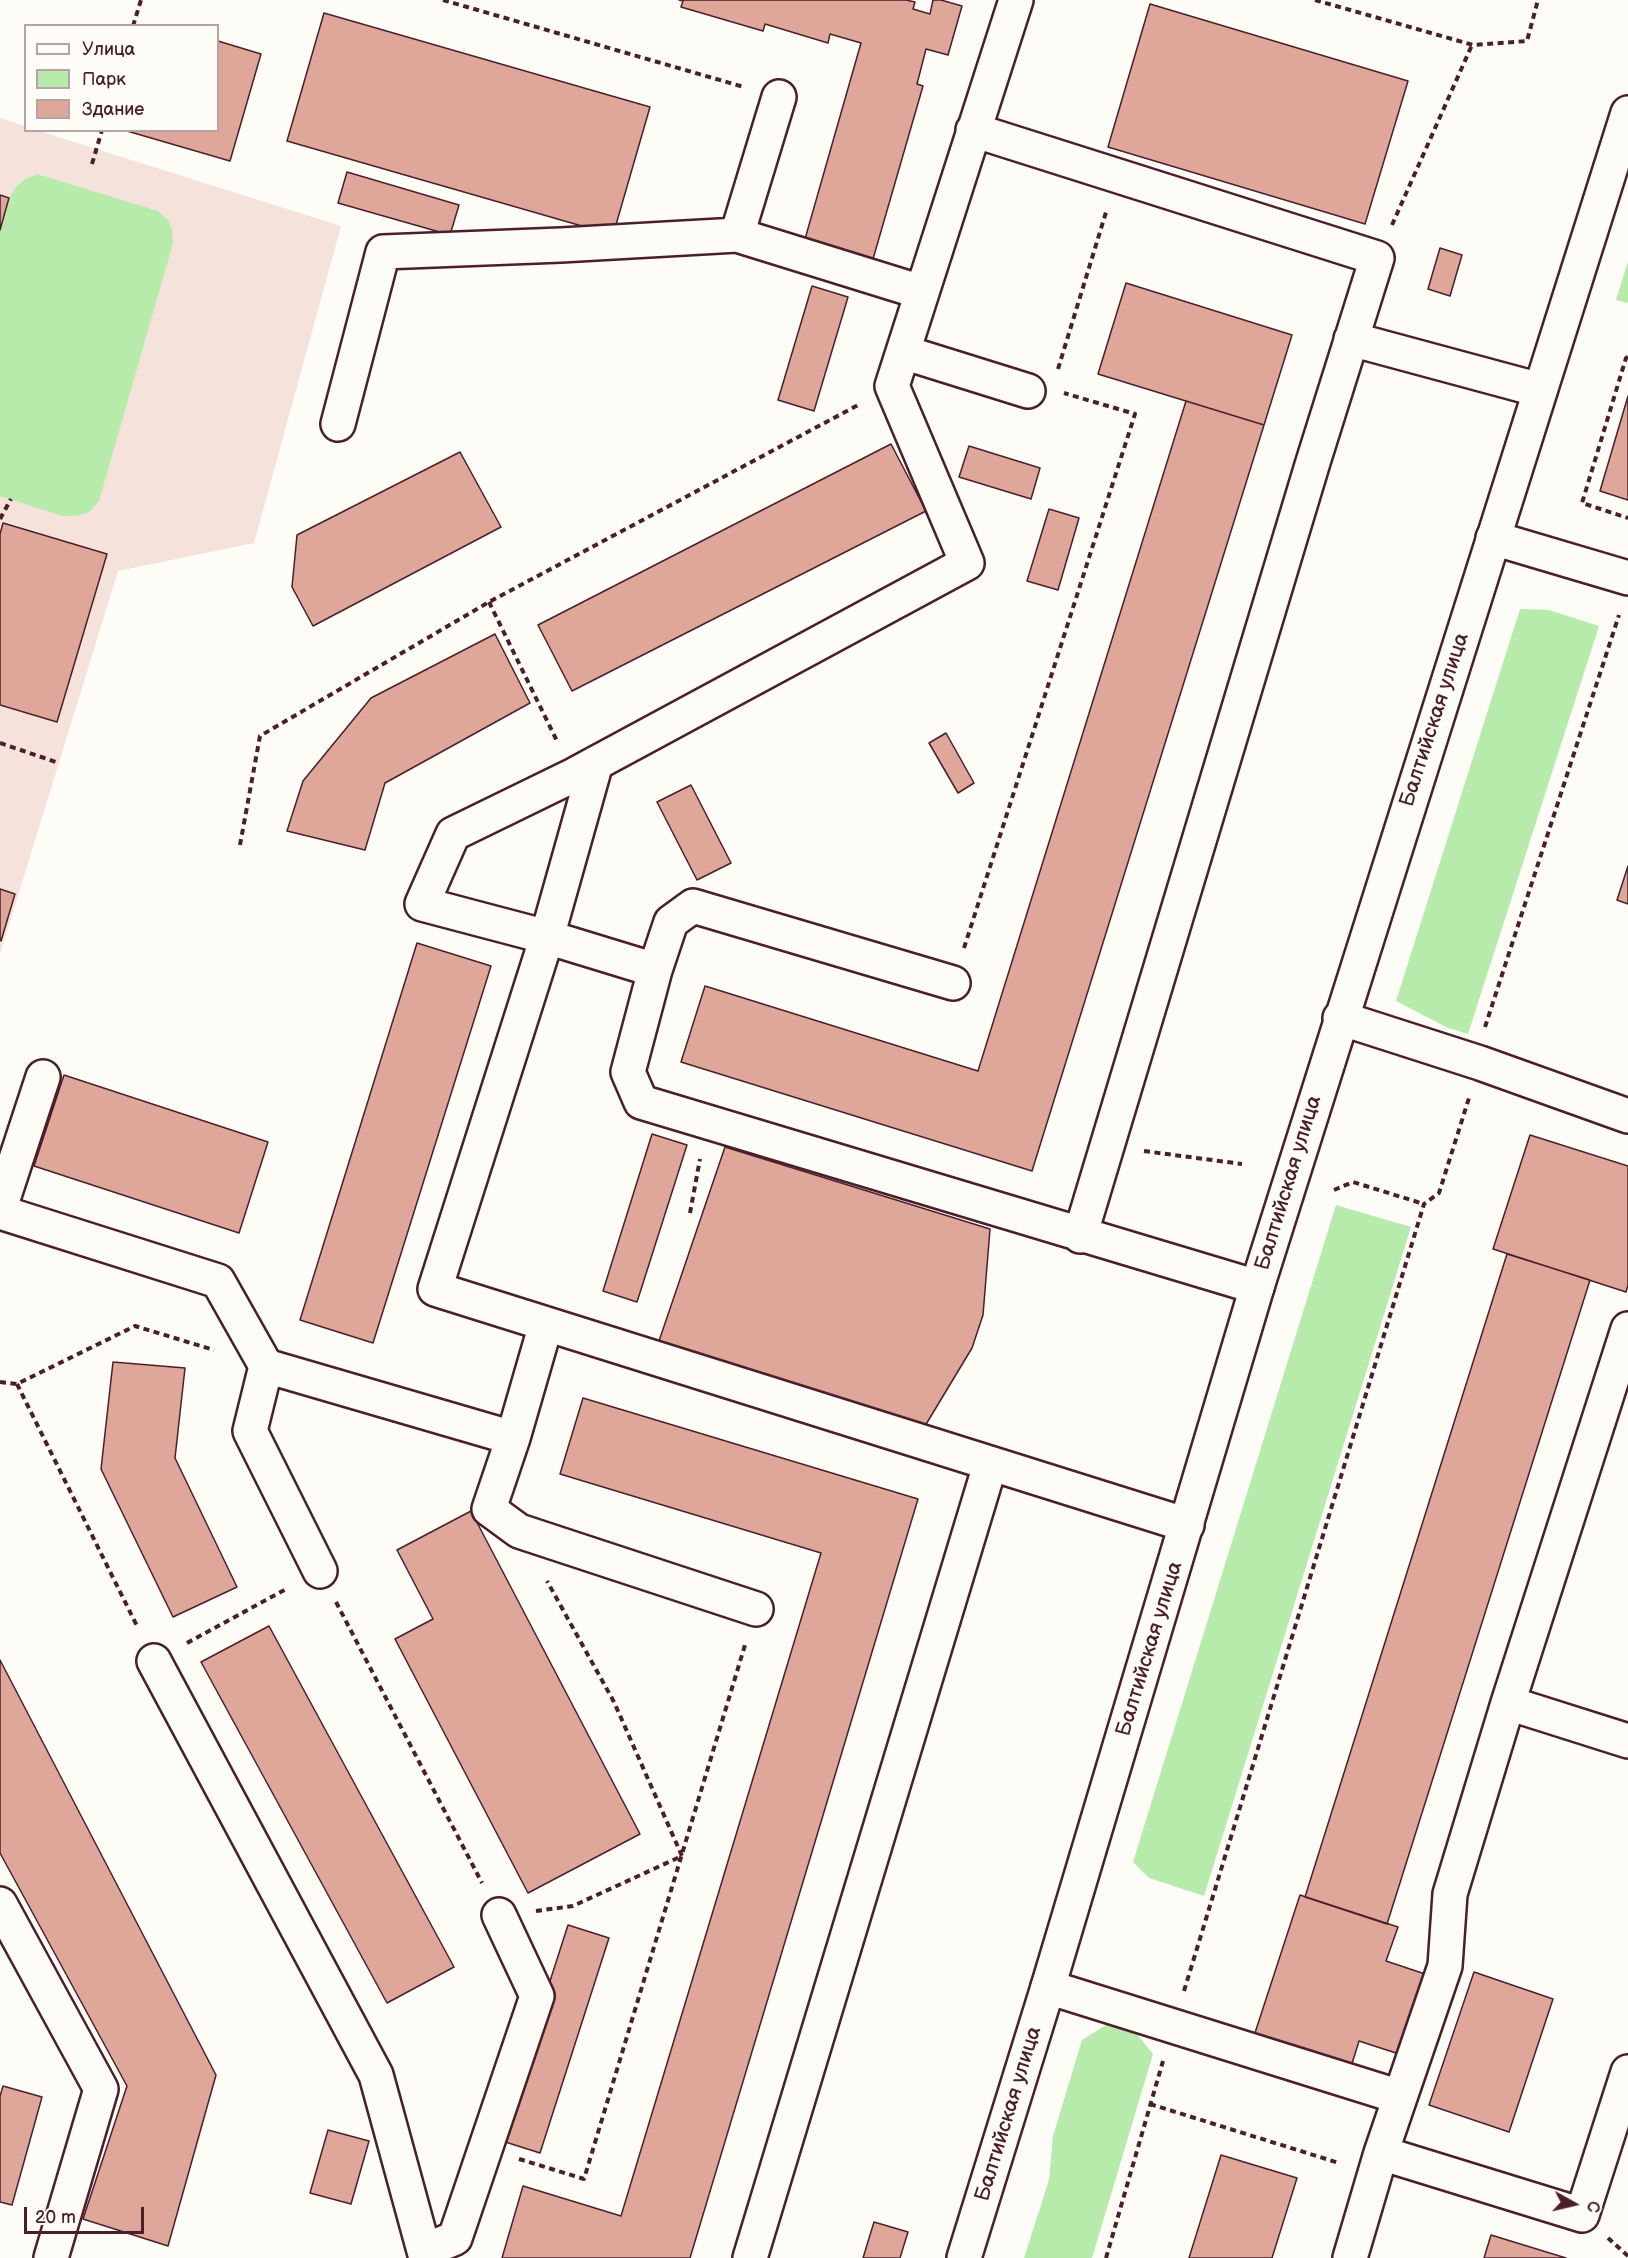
<!DOCTYPE html>
<html>
<head>
<meta charset="utf-8">
<style>
	body { margin:0 }
	#map { position:relative; width:1628px; height:2258px; overflow:hidden; background:#fdfcf7; font-family:"Balsamiq Sans",sans-serif }
	canvas { display:block }
	.legend { position:absolute; left:24px; top:24px; width:195px; height:108px; box-sizing:border-box; background:#fdfcf7; border:2px solid #b5a4a5; margin:0; padding:8px 10px; list-style:none; font-size:18px; color:#4a1f2b }
	.legend li { display:flex; align-items:center; gap:12px; height:30px }
	.legend b { width:30px; border:2px solid #b5a4a5 }
	.north { position:absolute; left:1544px; top:2174px; width:60px; height:60px; -webkit-text-stroke:4px #fdfcf7; paint-order:stroke; rotate:98deg; font-size:16px; font-weight:700; line-height:24px; text-align:center; color:#4a1f2b }
	.north::after { content:''; display:block; margin:auto; width:21px; height:27px; background:#4a1f2b; clip-path:polygon(50% 0,100% 100%,50% 72%,0 100%) }
	.scale { position:absolute; left:24px; top:2207px; width:120px; height:27px; box-sizing:border-box; border:3px solid #4a1f2b; border-top:0; padding-left:8px; font-size:18px; line-height:21px; white-space:nowrap; color:#4a1f2b; -webkit-text-stroke:4px #fdfcf7; paint-order:stroke }
</style>
</head>
<body>
<div id="map">
<canvas width="1628" height="2258"></canvas>
<ul class="legend">
<li><b style="height:8px;background:#fdfcf7"></b>Улица</li>
<li><b style="height:16px;background:#b7ebac"></b>Парк</li>
<li><b style="height:16px;background:#dfa79a"></b>Здание</li>
</ul>
<div class="north">С</div>
<div class="scale">20 m</div>
</div>
<script>
const c = document.querySelector('canvas').getContext('2d');
c.lineJoin = 'round';
function fillPath(path, color) { c.fillStyle = color; c.fill(path, 'evenodd'); }
const shape = rows => new Path2D(rows.map(r => 'M' + r).join(''));
function stroke(path, color, width, dash) { c.strokeStyle = color; c.lineWidth = width; c.lineCap = dash ? 'butt' : 'round'; c.setLineDash(dash || []); c.stroke(path); }
function drawText(font, color, halo, rows, align = 'center') {
  c.font = font + ' "Balsamiq Sans",sans-serif'; c.lineWidth = 4.5; c.setLineDash([]); c.textBaseline = 'middle'; c.strokeStyle = halo; c.fillStyle = color; for (const [text, x, y, turn = 0] of rows) {
    c.save(); c.translate(x, y); c.rotate((+turn || 0) * Math.PI / 180); c.textAlign = isNaN(turn) ? turn : align; if (halo) c.strokeText(text, 0, 0); c.fillText(text, 0, 0); c.restore();
  }
}
fillPath(shape([
	[0,118,25,126,26,130,39,131,341,226,254,543,118,571,0,954]
]), '#f4e2db');
fillPath(shape([
	[37,174,158,211,168,220,172,230,173,243,99,501,89,512,77,516,62,516,0,496,0,230,9,198,15,188,25,179],
	[1628,261,1628,303,1616,300],
	[1520,609,1549,610,1599,626,1468,1034,1448,1028,1396,1001],
	[1336,1205,1411,1227,1204,1896,1149,1878,1133,1862],
	[1106,2025,1136,2033,1153,2054,1092,2258,1024,2258,1049,2180,1053,2136,1082,2040]
]), '#b7ebac');
const building = shape([
	[679,0,906,0,915,2,913,9,930,14,933,0,941,0,962,6,948,55,926,49,917,84,923,86,873,259,805,239,861,43,830,34,828,43,765,24,763,31,681,7,683,1,679,0],
	[1150,4,1408,81,1365,224,1108,147,1150,4],
	[324,13,650,107,613,235,287,141,324,13],
	[218,41,261,54,230,161,127,131,218,130,218,41],
	[347,172,459,205,450,235,338,203,347,172],
	[0,195,9,198,0,230,0,195],
	[1440,248,1462,255,1450,296,1428,289,1440,248],
	[1126,283,1292,335,1264,425,1098,374,1126,283],
	[812,286,848,297,814,411,778,400,812,286],
	[1628,396,1628,500,1600,491,1628,396],
	[1186,401,1264,425,1032,1171,681,1062,705,986,978,1071,1186,401],
	[891,444,926,511,572,691,538,625,891,444],
	[969,446,1040,468,1031,499,959,477,969,446],
	[460,452,501,527,313,626,292,587,297,535,460,452],
	[1049,509,1079,518,1058,590,1027,581,1049,509],
	[3,523,107,554,57,722,0,705,0,534,3,523],
	[495,634,530,703,385,783,365,850,287,831,303,781,371,698,495,634],
	[946,733,974,783,958,793,929,743,946,733],
	[691,785,731,863,697,880,657,802,691,785],
	[1628,866,1628,904,1617,900,1628,866],
	[0,889,15,894,1,941,0,940,0,889],
	[417,943,491,966,373,1343,300,1320,417,943],
	[64,1075,268,1142,239,1233,34,1166,64,1075],
	[652,1134,687,1145,637,1302,603,1291,652,1134],
	[1530,1135,1628,1166,1628,1285,1626,1292,1493,1249,1530,1135],
	[725,1147,990,1229,983,1315,972,1348,925,1426,659,1341,725,1147],
	[1507,1254,1590,1280,1387,1924,1305,1897,1507,1254],
	[113,1362,185,1368,175,1458,237,1587,173,1617,101,1469,113,1362],
	[583,1398,918,1499,690,2258,502,2258,523,2186,621,2216,821,1553,560,1474,583,1398],
	[471,1511,640,1834,528,1893,395,1639,433,1619,397,1550,471,1511],
	[269,1626,454,1967,387,2003,201,1662,269,1626],
	[0,1660,216,2075,168,2246,83,2219,127,2086,0,1853,0,1660],
	[1300,1895,1398,1927,1386,1961,1425,1974,1399,2054,1359,2041,1350,2070,1253,2039,1300,1895],
	[568,1925,609,1938,540,2153,499,2140,568,1925],
	[1474,1972,1553,1999,1509,2132,1429,2105,1474,1972],
	[3,2086,42,2097,12,2205,0,2202,0,2096,3,2086],
	[328,2130,369,2141,351,2204,310,2193,328,2130],
	[1221,2155,1297,2178,1272,2258,1189,2258,1221,2155],
	[874,2222,908,2232,900,2258,863,2258,874,2222],
	[1491,2235,1566,2258,1484,2258,1491,2235]
]);
fillPath(building, '#dfa79a');
stroke(building, '#4a1f2b', 1.5);
const minor = shape([
	[1016,0,892,386,967,563,574,775,453,834,422,904,547,937,435,1289,1187,1525],
	[779,97,737,235,921,292],
	[973,130,1377,258,1313,462,1080,1236],
	[1351,339,1540,390],
	[903,352,1028,391],
	[338,424,383,252,561,245,737,235],
	[1493,538,1628,578],
	[596,763,547,937,655,970,671,922,693,906,953,983],
	[655,970,628,1072,641,1102,1257,1287],
	[1340,1018,1480,1063,1628,1116],
	[0,1208,43,1077],
	[0,1212,218,1281,266,1366,513,1438,546,1324],
	[266,1366,250,1431,320,1571],
	[513,1438,489,1509,519,1531,756,1609],
	[154,1661,376,2075,426,2258],
	[1508,1703,1628,1741],
	[0,1904,101,2089,51,2258],
	[1048,1987,1400,2097],
	[1381,2153,1582,2215,1628,2072],
	[425,2251,455,2238,537,1996,499,1915],
	[750,2258,990,1465],
	[1350,2258,1381,2153,1445,1966,1450,1894,1508,1703,1628,1329]
]);
const major = shape([
	[964,2258,1048,1987,1257,1287,1628,113]
]);
stroke(minor, '#4a1f2b', 38);
stroke(major, '#4a1f2b', 38);
stroke(shape([
	[443,0,744,87],
	[1315,0,1473,45,1527,41,1538,0],
	[133,26,141,0],
	[92,164,102,130],
	[1392,225,1472,45],
	[1628,357,1626,358,1582,503,1628,518],
	[1058,369,1107,209],
	[0,519,11,499],
	[489,602,557,741],
	[0,743,59,763],
	[240,845,260,736,489,602,860,404],
	[964,948,1135,414,1064,393],
	[1485,1027,1619,615],
	[1144,1151,1242,1164],
	[1334,1190,1353,1182,1424,1204],
	[690,1213,700,1159],
	[0,1382,17,1384,135,1326,214,1350],
	[17,1384,138,1628],
	[336,1602,482,1883],
	[187,1643,288,1588],
	[536,1911,573,1906,682,1856,614,1702,547,1581],
	[1184,1991,1424,1204,1439,1193,1469,1098],
	[1150,2104,1339,2163],
	[519,2159,584,2179,745,1645],
	[1608,2238,1628,2256],
	[1106,2258,1163,2061]
]), '#4a1f2b', 4, [6, 4.5]);
stroke(minor, '#fdfcf7', 33);
stroke(major, '#fdfcf7', 33);
drawText('21px', '#4a1f2b', '#fdfcf7', [
	["Балтийская улица",1435,720,-72],
	["Балтийская улица",1289,1183,-73],
	["Балтийская улица",1150,1649,-73],
	["Балтийская улица",1009,2114,-73]
]);
</script>
</body>
</html>
